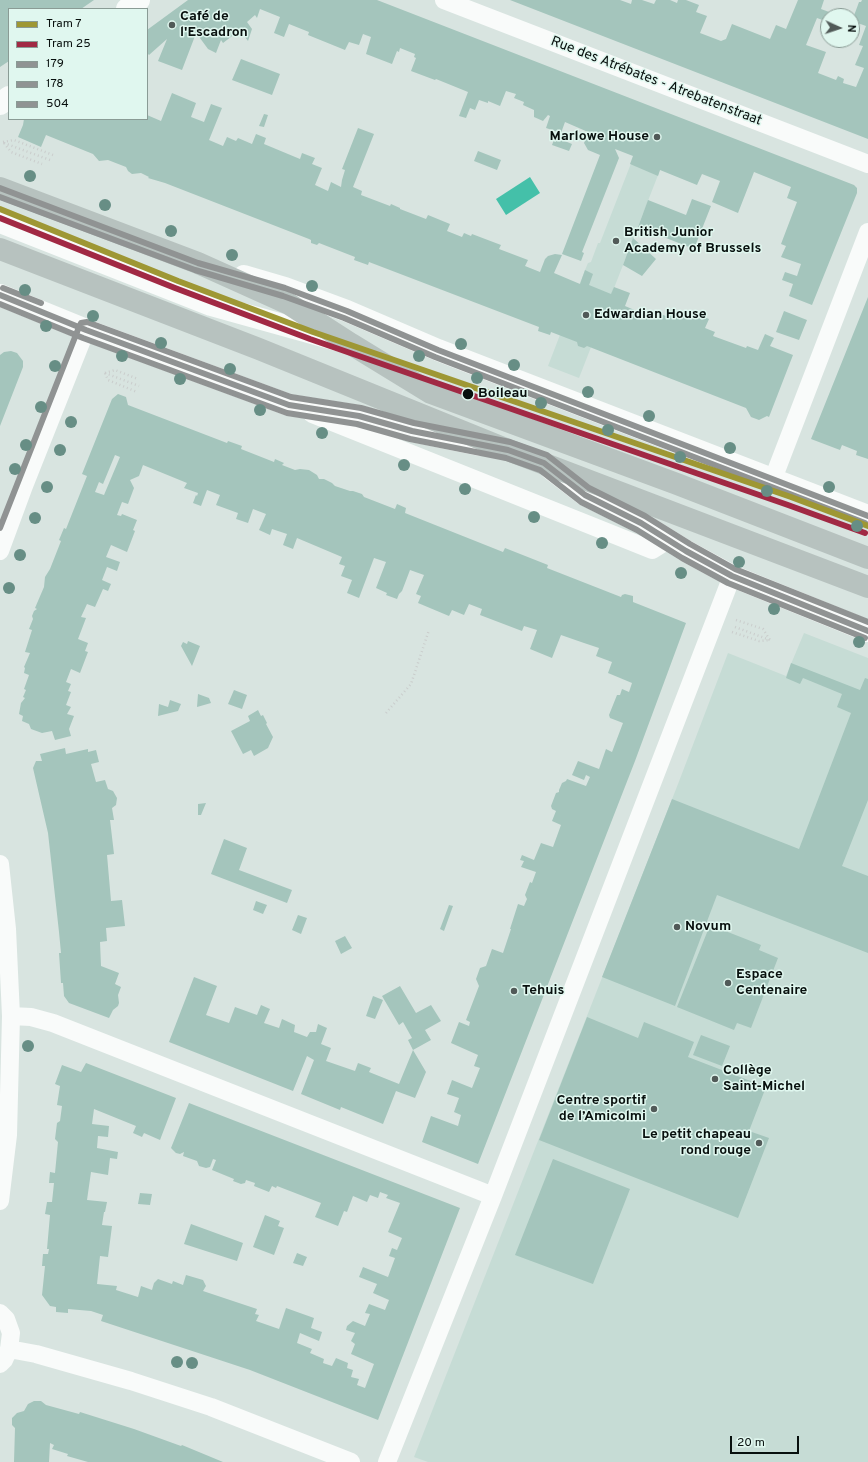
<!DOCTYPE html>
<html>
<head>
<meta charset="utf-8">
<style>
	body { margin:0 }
	#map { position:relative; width:868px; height:1462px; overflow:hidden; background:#d8e4e0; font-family:Overpass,sans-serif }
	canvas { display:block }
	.legend { position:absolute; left:8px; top:8px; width:140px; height:112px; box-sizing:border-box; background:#e0f7ef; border:1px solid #8a9b95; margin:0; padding:5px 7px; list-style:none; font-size:12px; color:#08100e }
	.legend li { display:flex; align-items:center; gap:8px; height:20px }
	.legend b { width:20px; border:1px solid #8a9b95 }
	.north { position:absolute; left:820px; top:8px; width:40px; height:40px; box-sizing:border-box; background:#e0f7ef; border:1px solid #8a9b95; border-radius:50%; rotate:93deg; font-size:11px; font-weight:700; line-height:16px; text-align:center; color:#08100e }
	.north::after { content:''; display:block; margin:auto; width:14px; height:18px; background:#515a58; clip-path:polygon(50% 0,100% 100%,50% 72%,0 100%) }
	.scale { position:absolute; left:730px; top:1436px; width:69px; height:18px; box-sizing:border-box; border:2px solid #08100e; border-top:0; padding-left:5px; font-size:12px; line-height:14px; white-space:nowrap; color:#08100e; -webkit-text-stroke:3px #e0f7ef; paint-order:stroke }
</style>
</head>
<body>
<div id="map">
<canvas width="868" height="1462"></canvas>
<ul class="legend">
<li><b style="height:5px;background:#9e9734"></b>Tram 7</li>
<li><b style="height:5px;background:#a12944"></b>Tram 25</li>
<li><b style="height:5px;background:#909393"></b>179</li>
<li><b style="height:5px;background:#909393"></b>178</li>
<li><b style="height:5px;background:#909393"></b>504</li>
</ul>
<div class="north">N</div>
<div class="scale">20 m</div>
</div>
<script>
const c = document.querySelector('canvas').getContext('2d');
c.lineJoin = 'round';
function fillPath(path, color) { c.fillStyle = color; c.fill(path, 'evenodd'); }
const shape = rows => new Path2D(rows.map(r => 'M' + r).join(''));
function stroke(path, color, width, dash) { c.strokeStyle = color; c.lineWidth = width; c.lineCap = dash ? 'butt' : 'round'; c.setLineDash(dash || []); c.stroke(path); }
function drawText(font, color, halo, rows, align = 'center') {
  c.font = font + ' Overpass,sans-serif'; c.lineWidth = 3; c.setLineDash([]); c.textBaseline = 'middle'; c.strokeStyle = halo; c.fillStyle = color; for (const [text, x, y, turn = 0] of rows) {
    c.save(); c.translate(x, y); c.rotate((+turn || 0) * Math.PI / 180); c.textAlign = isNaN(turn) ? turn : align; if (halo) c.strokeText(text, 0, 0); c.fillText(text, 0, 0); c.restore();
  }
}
fillPath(shape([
	[653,107,660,170,579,378,548,366,585,270,588,263,591,262,598,243,600,243],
	[804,633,868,658,868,1462,428,1462,414,1457,678,784,728,653,786,676]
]), '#c6dcd5');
fillPath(shape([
	[530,177,540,193,506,215,496,199]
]), '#44c0a9');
fillPath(shape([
	[0,0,94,0,81,9,9,9,9,61,0,67],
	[188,0,377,0,854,185,857,188,857,193,812,305,789,296,793,284,782,280,785,272,797,276,801,264,781,257,786,246,781,244,797,202,787,198,791,187,754,172,738,213,712,202,720,181,702,174,697,185,660,170,658,176,630,164,633,156,615,149,619,158,582,252,584,253,581,261,562,254,600,155,588,150,584,143,588,132,565,122,561,133,546,128,550,116,548,115,543,121,534,117,534,110,523,105,524,102,514,98,516,94,506,91,500,106,488,101,488,103,479,100,475,110,470,108,466,118,459,116,468,92,436,79,435,80,411,71,416,58,414,57,415,54,400,48,399,52,397,51,392,64,366,54,371,37,363,34,359,45,349,42,345,50,308,35,309,32,289,24,284,37,274,33,280,17,260,9,257,18,255,15,247,22,252,29,248,41,240,30,223,43,221,40,216,53,208,49,197,34,195,36,182,70,158,61,167,39,149,55,147,53,147,30],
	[510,0,620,0,631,4,632,0,642,0,654,4,656,0,670,0,677,3,678,0,686,0,699,5,696,12,707,16,700,33,721,41,726,39,732,24,770,39,776,25,786,29,798,0,824,0,821,9,840,16,828,16,828,22,817,18,806,45,826,52,818,73,836,80,838,76,844,79,843,83,856,87,864,68,855,65,863,46,859,45,866,26,852,21,859,2,861,2,862,0,868,0,868,139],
	[241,59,280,74,272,95,232,80],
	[172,93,196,103,191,117,204,122,211,104,222,108,209,140,223,146,227,137,236,141,238,138,252,144,256,134,266,138,264,144,300,159,302,153,315,158,312,164,322,168,315,185,328,191,331,182,341,187,342,180,345,170,342,169,358,128,374,134,353,187,362,191,361,195,390,206,391,204,400,208,400,209,426,219,428,215,450,224,447,231,462,237,464,233,471,236,472,234,501,245,499,249,528,260,525,266,540,272,545,259,548,256,555,254,562,255,554,273,580,284,585,270,593,274,589,285,611,294,614,287,630,293,625,306,651,317,654,311,668,317,671,309,695,318,697,314,709,319,705,328,715,332,713,336,746,348,747,346,758,350,765,334,774,338,770,346,793,355,769,417,767,416,759,420,751,417,746,408,587,346,584,348,578,346,577,342,551,332,550,335,538,331,539,327,369,262,368,265,354,260,355,257,319,243,317,245,311,243,311,240,309,239,165,183,148,178,149,177,141,173,132,174,128,171,126,167,108,160,99,161,93,154,46,135,41,147,18,137,23,125,24,119,147,119,147,115,161,121],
	[264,114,268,115,264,127,259,126],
	[555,137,572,144,569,151,552,145],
	[478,151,501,160,497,170,474,161],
	[692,199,711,206,694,249,638,227,648,200,686,215],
	[633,238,656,259,642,276,623,265],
	[868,297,868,459,856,455,857,451,842,445,840,450,811,439],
	[784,311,807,320,799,340,776,332],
	[11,351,17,353,23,361,23,367,0,426,0,355,4,352],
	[118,394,126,397,128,405,227,443,228,441,242,446,241,449,274,462,275,459,284,463,282,465,295,470,300,469,309,470,317,475,319,479,324,479,332,483,335,486,350,491,353,491,362,494,364,497,395,509,397,504,406,508,405,513,503,552,505,548,548,565,547,568,621,597,622,595,625,594,633,596,633,602,686,623,635,761,478,1164,422,1142,431,1116,458,1126,461,1115,454,1112,459,1098,447,1094,452,1080,472,1088,480,1068,474,1066,478,1055,451,1043,459,1022,469,1026,470,1022,466,1020,479,986,476,979,480,968,486,966,492,949,503,953,511,929,510,929,518,904,524,906,527,899,525,895,530,882,532,883,536,872,521,867,524,861,520,860,522,855,534,860,541,843,553,847,561,825,552,821,556,811,552,809,551,806,556,793,559,792,559,790,562,783,566,781,567,779,586,786,590,777,586,775,584,780,572,775,578,761,599,769,606,749,612,752,623,723,610,718,609,715,617,695,620,695,622,689,629,692,632,683,608,673,612,662,596,656,599,648,584,643,561,635,552,658,530,649,537,630,524,626,522,631,480,615,482,609,469,604,464,615,452,610,449,616,418,603,421,596,416,594,424,575,410,570,402,591,399,594,397,599,386,595,387,593,376,588,386,562,374,558,359,598,347,593,352,580,341,576,345,566,339,564,342,557,297,538,293,549,283,545,287,534,272,529,270,535,259,530,266,514,253,509,248,523,236,519,238,513,216,505,220,495,207,490,201,506,193,503,196,495,197,496,198,493,184,488,187,483,143,465,139,476,130,480,134,488,128,504,122,502,117,515,121,516,122,514,137,520,133,530,135,531,127,552,111,545,106,557,120,562,117,571,107,567,102,580,111,584,108,591,103,589,95,607,87,604,81,617,86,618,78,639,88,643,85,651,88,652,80,673,71,669,66,682,71,684,68,691,71,692,66,705,71,707,67,714,74,716,69,729,71,736,55,740,52,731,42,733,31,729,29,724,22,721,23,716,19,714,21,703,25,698,23,697,26,690,24,689,29,675,24,673,25,668,24,667,30,653,25,652,32,630,29,629,33,619,32,616,34,611,37,609,35,608,44,587,45,577,50,569,61,541,59,540,64,528,66,529,87,476,82,474,112,399],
	[115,455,120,457,104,495,95,492,99,482,103,484],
	[188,641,200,646,192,666,181,646,183,642,187,644],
	[791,663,860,690,865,678,868,679,868,800,842,866,868,876,868,953,717,895,675,1006,602,977,672,799,799,849,851,713,837,707,842,694,803,678,800,684,786,678],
	[234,690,247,695,242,709,228,704],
	[198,694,209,698,211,703,197,707],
	[170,700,181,704,178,711,158,716,159,704,168,707],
	[258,710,261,716,263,715,267,723,266,724,273,737,268,748,254,756,251,750,243,754,231,731,250,721,248,716],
	[65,748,66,754,88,749,88,752,96,750,99,762,91,764,96,782,105,780,108,789,113,791,117,798,116,805,112,808,114,820,110,820,114,854,107,855,111,901,122,900,125,926,106,928,107,941,100,942,101,966,119,973,115,984,121,987,118,995,119,1003,118,1006,113,1010,109,1018,69,1003,64,996,63,983,61,983,59,953,61,953,59,932,48,833,33,768,36,761,42,761,40,754],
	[206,803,201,815,198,815,198,804],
	[224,839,247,848,239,870,292,890,287,903,211,874],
	[256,901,267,905,263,914,253,910],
	[449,905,453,906,444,931,440,929],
	[298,915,307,918,301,934,292,930],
	[710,925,761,945,759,950,778,958,751,1028,737,1023,734,1030,677,1007],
	[345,936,352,948,341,954,335,941],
	[194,977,217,986,206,1015,229,1023,235,1007,257,1015,261,1005,270,1009,264,1023,279,1028,282,1019,295,1025,294,1032,307,1037,310,1032,316,1032,318,1024,327,1028,321,1044,331,1048,326,1061,355,1071,358,1063,371,1068,369,1072,399,1084,413,1050,426,1072,415,1098,396,1091,383,1124,341,1107,340,1110,301,1094,314,1060,307,1056,293,1091,169,1042],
	[400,986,416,1013,431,1005,441,1021,425,1030,431,1040,413,1050,408,1040,412,1038,403,1022,399,1025,382,996],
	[373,996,383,1000,375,1019,366,1016],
	[587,1017,638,1038,644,1022,694,1042,688,1057,766,1087,749,1131,769,1138,738,1218,539,1140],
	[701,1035,730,1046,722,1066,693,1055],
	[86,1063,176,1098,160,1140,144,1133,142,1137,133,1133,136,1126,94,1109,92,1124,109,1126,108,1137,98,1136,97,1148,118,1152,117,1159,110,1158,108,1175,91,1172,87,1200,107,1202,105,1212,104,1212,102,1225,112,1226,108,1257,100,1256,97,1284,117,1286,116,1290,138,1297,141,1286,152,1290,154,1283,158,1279,172,1284,173,1281,183,1285,186,1275,203,1280,206,1286,203,1291,257,1309,255,1314,259,1315,256,1321,279,1329,286,1308,314,1318,311,1328,322,1332,319,1341,300,1333,297,1343,312,1349,310,1353,324,1359,323,1363,332,1366,336,1358,348,1363,347,1368,353,1370,351,1377,359,1379,357,1385,365,1388,374,1364,351,1354,355,1344,351,1341,355,1333,346,1330,347,1326,353,1321,365,1326,370,1314,365,1313,369,1304,385,1310,389,1300,373,1293,377,1284,359,1277,363,1267,388,1277,395,1258,389,1256,392,1248,397,1250,402,1238,388,1232,400,1203,386,1198,388,1195,380,1192,378,1198,370,1195,367,1202,353,1196,347,1212,344,1211,338,1226,315,1217,321,1203,277,1186,276,1188,272,1186,269,1192,254,1186,255,1183,246,1180,245,1183,241,1184,233,1181,234,1179,212,1170,216,1160,213,1159,210,1167,206,1168,199,1166,197,1161,183,1156,184,1152,180,1154,176,1153,171,1148,189,1103,460,1208,378,1420,250,1370,101,1321,103,1315,91,1311,68,1309,68,1313,56,1312,56,1307,50,1306,42,1295,45,1266,42,1266,43,1254,48,1254,49,1249,47,1249,50,1215,45,1214,47,1202,52,1202,54,1183,49,1183,50,1172,55,1173,58,1142,55,1139,57,1123,60,1121,62,1106,57,1105,60,1086,55,1084,62,1065,81,1072],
	[553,1159,630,1189,593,1284,515,1255],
	[140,1193,152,1194,150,1205,138,1204],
	[265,1215,280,1221,278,1226,284,1228,274,1255,253,1247],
	[191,1224,243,1243,237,1261,184,1244],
	[297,1253,307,1257,303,1266,293,1263],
	[34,1401,41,1401,46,1405,79,1414,80,1412,134,1429,181,1446,182,1445,223,1462,88,1462,67,1456,68,1454,52,1449,54,1445,50,1443,49,1462,14,1462,15,1428,12,1425,12,1418,17,1413,24,1411,28,1404]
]), '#a4c5bc');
stroke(shape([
	[3,142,14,140,53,155],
	[4,143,50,160],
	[4,143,11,152,42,164],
	[105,373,108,380,137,392],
	[105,373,139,386],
	[105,373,115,370,138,379],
	[736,620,763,629,770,640],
	[735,627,770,640],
	[732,632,759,641,770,640],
	[386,713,411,684,429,630]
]), '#cacdcc', 2.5, [1, 3]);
stroke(shape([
	[444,0,868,164],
	[312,414,652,550,668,540],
	[773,479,868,232],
	[0,551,24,486,86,330],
	[0,864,7,929,11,1016,8,1135,0,1201],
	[11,1016,31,1017,53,1023,493,1196],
	[0,1313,6,1319,11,1333,9,1349,4,1360,0,1364],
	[9,1349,36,1354,131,1381,211,1407,351,1462],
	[387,1462,493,1196,732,576]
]), '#f9fbfa', 18);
stroke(shape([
	[127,9,139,0],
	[0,104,9,97],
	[0,222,211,305,344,342],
	[244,276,285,288,347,311,438,350,868,516],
	[0,295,86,330,289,405,359,416,412,431,480,445],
	[551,469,585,495,641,523,686,551,732,576,868,631]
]), '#f9fbfa', 22);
stroke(shape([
	[0,188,198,263,289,304,351,344,431,393,677,484,868,558],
	[0,249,259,349,508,450,868,587]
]), '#b7c2bf', 22);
stroke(shape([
	[0,188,198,263,285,288,347,311,438,350,868,516],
	[0,295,86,330,289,405,359,416,412,431,508,450,544,463,585,495,641,523,686,551,732,576,868,631]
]), '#909393', 6);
stroke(shape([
	[0,197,195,270,283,296,344,318,435,357,865,523],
	[0,304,83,338,287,413,357,424,410,439,506,458,540,470,581,502,637,530,682,558,728,583,865,638]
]), '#909393', 6);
stroke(shape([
	[3,288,41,303],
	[0,528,79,327,81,323,87,322,291,397,361,408,414,423,510,442,547,455,589,488,645,516,690,544,735,569,868,622]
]), '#909393', 6);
stroke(shape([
	[0,209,178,281,313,332,791,497,868,526]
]), '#9e9734', 6);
stroke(shape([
	[0,218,175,288,310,339,788,505,865,533]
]), '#a12944', 6);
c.fillStyle = '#678e85';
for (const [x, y] of [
	[30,176],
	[105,205],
	[171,231],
	[232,255],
	[312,286],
	[25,290],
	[93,316],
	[46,326],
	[161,343],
	[461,344],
	[122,356],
	[419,356],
	[514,365],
	[55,366],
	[230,369],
	[477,378],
	[180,379],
	[588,392],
	[541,403],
	[41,407],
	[260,410],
	[649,416],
	[71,422],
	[608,430],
	[322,433],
	[26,445],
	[730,448],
	[60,450],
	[680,457],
	[404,465],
	[15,469],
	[47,487],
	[829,487],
	[465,489],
	[767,491],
	[534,517],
	[35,518],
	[857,526],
	[602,543],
	[20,555],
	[739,562],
	[681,573],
	[9,588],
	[774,609],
	[859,642],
	[28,1046],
	[177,1362],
	[192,1363]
]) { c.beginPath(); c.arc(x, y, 6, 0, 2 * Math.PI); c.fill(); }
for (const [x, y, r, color] of [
	[172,25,4,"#515a58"],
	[657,137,4,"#515a58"],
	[616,241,4,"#515a58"],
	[586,315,4,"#515a58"],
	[468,394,6,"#08100e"],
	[677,927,4,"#515a58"],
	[728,983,4,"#515a58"],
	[514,991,4,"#515a58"],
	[715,1079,4,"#515a58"],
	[654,1109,4,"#515a58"],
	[759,1143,4,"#515a58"]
]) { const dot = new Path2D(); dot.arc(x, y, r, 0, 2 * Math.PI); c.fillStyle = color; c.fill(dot); stroke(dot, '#e0f7ef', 1.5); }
drawText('bold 14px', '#08100e', '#e0f7ef', [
	["Café de",180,17],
	["l'Escadron",180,33],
	["Marlowe House",649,137,"right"],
	["British Junior",624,233],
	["Academy of Brussels",624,249],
	["Edwardian House",594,315],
	["Novum",685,927],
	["Espace",736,975],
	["Centenaire",736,991],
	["Tehuis",522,991],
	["Collège",723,1071],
	["Saint-Michel",723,1087],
	["Centre sportif",646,1101,"right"],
	["de l’Amicolmi",646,1117,"right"],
	["Le petit chapeau",751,1135,"right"],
	["rond rouge",751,1151,"right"]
], 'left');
drawText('14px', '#08100e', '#e0f7ef', [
	["Rue des Atrébates - Atrebatenstraat",656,82,21]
]);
drawText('bold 14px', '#08100e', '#e0f7ef', [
	["Boileau",478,394]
], 'left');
</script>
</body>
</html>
